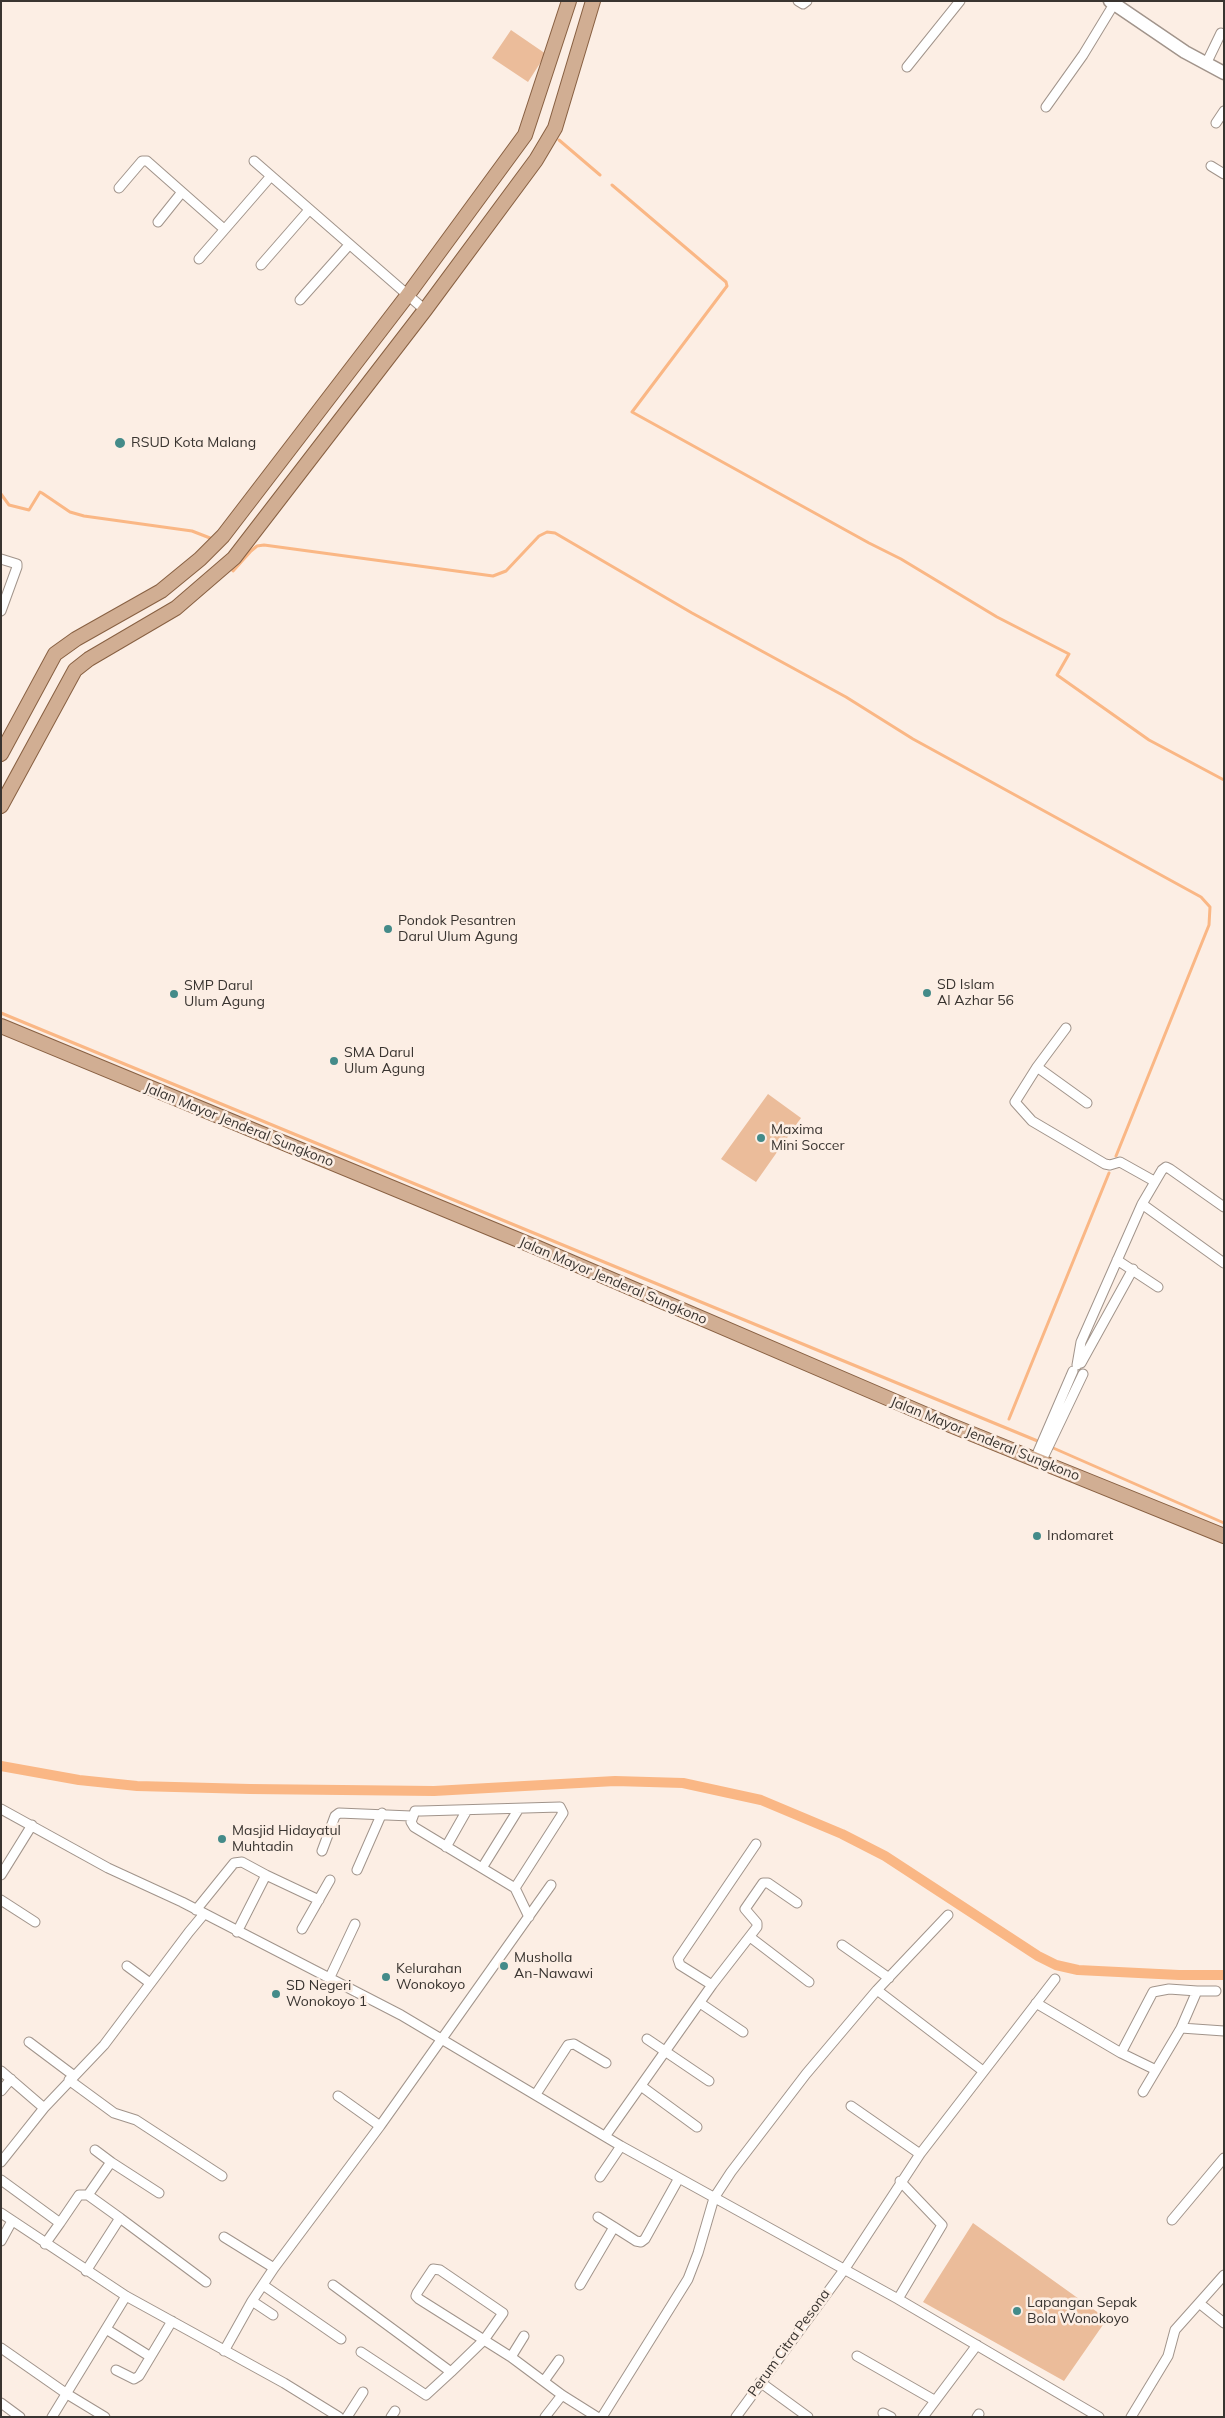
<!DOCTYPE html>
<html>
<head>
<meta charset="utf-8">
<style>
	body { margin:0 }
	#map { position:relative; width:1225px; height:2418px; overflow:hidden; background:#fceee4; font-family:Mulish,sans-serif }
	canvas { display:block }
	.frame { position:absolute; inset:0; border:2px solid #393430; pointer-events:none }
</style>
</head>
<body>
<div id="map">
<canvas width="1225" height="2418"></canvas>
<div class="frame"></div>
</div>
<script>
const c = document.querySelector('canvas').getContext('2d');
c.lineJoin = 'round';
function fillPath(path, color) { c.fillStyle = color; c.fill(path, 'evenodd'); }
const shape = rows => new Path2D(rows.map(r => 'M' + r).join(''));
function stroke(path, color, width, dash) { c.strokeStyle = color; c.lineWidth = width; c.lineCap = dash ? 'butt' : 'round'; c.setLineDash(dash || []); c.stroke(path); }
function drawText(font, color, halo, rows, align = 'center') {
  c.font = font + ' Mulish,sans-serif'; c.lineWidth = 5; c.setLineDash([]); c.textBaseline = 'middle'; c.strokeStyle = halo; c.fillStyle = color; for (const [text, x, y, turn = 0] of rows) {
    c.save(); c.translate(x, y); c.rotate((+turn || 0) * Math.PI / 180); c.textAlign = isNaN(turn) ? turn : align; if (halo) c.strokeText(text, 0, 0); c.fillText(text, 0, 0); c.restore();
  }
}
fillPath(shape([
	[511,30,546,54,528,82,492,58],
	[768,1094,801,1118,756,1182,721,1159],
	[973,2223,1107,2319,1064,2381,923,2302]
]), '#ebbc9a');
stroke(shape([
	[559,140,600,175],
	[612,185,726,282,727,286,632,412,869,543,901,559,997,617,1069,654,1057,675,1149,740,1224,780],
	[1,494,9,505,29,510,40,492,42,493,70,512,84,516,192,531,210,538],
	[233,571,251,551,257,546,264,545,493,576,506,571,539,536,547,532,555,533,692,613,846,697,913,739,1201,897,1210,907,1209,925,1116,1156],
	[1,1013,1040,1442],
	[1009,1419,1109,1173],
	[1051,1447,1224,1523]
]), '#fab785', 3);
stroke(shape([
	[1,1766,79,1780,137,1786,250,1789,434,1791,615,1781,683,1783,761,1800,842,1834,885,1856,1038,1956,1056,1965,1078,1970,1179,1975,1224,1975]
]), '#fab785', 10);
const minor = shape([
	[798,1,803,4,807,1],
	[1206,64,1221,33],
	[907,67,960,1],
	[1046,107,1083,55,1114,4],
	[1216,123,1224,111],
	[254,161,425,310],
	[1211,166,1224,174],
	[119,188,142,161,147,161,224,229],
	[158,222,182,192],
	[199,259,271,176],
	[261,265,309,210],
	[300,300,349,245],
	[1,559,17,564,17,567,1,611],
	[1037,1067,1066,1028],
	[1087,1103,1037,1067,1015,1102,1032,1121,1105,1164,1110,1165,1120,1162,1154,1181],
	[1142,1204,1224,1263],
	[1117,1260,1158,1287],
	[1081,1363,1133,1269],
	[1077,1365,1081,1342,1142,1204,1162,1170,1166,1167,1170,1169,1224,1207],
	[1035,1459,1073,1371],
	[1041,1462,1083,1374],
	[560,1807,563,1813,515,1888,414,1827,411,1822,415,1811,421,1811,560,1807],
	[1,1809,108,1868,182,1902,401,2015,621,2146,898,2299,1099,2417],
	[446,1847,467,1810],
	[322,1851,335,1816,339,1813,411,1816],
	[482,1868,518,1810],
	[357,1870,382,1813],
	[1,1875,32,1825],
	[515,1888,529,1917],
	[1,1900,35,1922],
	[196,1910,234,1863,242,1862,266,1875],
	[302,1929,330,1880],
	[237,1932,266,1875,319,1900],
	[750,1937,809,1982],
	[842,1945,889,1978],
	[127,1966,150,1983],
	[330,1977,355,1924],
	[712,1985,680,1965,678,1959,756,1844],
	[877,1990,983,2071],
	[700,2003,743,2032],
	[1036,2003,1121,2053,1156,2070],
	[1181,2028,1197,1991,1216,1991],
	[647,2039,709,2081],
	[29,2042,73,2075],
	[1121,2053,1153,1992,1169,1989,1197,1991],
	[1,2071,44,2108],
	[69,2080,114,2113,136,2120,222,2176],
	[641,2086,697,2127],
	[1,2091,11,2079],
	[1143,2092,1181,2028,1224,2031],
	[536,2094,568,2045,574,2044,606,2063],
	[338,2096,380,2126],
	[851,2106,920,2154],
	[606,2135,712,1985,757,1927,757,1923,745,1909,763,1883,768,1883,797,1903],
	[95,2150,111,2162],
	[1,2162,44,2108,104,2045,189,1932,204,1914],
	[600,2177,621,2146],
	[1,2180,60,2223,45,2244],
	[1,2213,126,2296,284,2383,339,2417],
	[598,2217,614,2227],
	[120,2218,206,2282],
	[1172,2220,1224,2158],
	[60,2223,79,2195,88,2195],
	[224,2237,274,2268],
	[1,2241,12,2221],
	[86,2271,120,2218,88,2195,111,2162,159,2193],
	[263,2285,341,2339],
	[333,2285,451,2372,484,2340,503,2313,440,2270,433,2269,417,2293,416,2296,419,2299,484,2340,511,2357,562,2395,597,2417],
	[580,2285,614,2227,636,2241,641,2242,645,2239,679,2178],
	[898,2299,942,2225,900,2181],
	[252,2301,273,2315],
	[1199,2303,1224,2323],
	[106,2329,146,2354],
	[1,2348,67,2394,105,2417],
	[224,2351,252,2301,274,2268,380,2126,551,1885],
	[361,2352,426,2395,451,2372],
	[857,2356,934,2400],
	[511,2357,524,2336],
	[116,2370,134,2379,139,2376,172,2321],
	[544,2381,559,2360],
	[760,2382,808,2417],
	[1,2403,20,2417],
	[883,2413,891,2417],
	[52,2417,126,2296],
	[347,2417,363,2392],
	[391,2417,395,2411],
	[545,2417,562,2395],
	[602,2417,688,2279,698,2253,714,2198,731,2172,806,2074,877,1990,948,1915],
	[736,2417,844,2270,920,2154,1055,1979],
	[923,2417,977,2345],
	[977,2417,979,2414],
	[1131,2417,1168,2356,1175,2330,1224,2275]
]);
const secondary = shape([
	[1110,1,1185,52,1224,73]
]);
const primary = shape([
	[1,754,55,654,76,639,161,591,200,559,223,536,407,296,525,135,569,1],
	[1,806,75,670,89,659,176,608,234,558,425,310,536,160,555,128,593,1],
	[1,1026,538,1248,950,1425,1224,1536]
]);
stroke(minor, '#a1948b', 11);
stroke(secondary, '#a1948b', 15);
stroke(primary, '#886042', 16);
stroke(minor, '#fff', 9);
stroke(secondary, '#fff', 12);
stroke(primary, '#d1ae93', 14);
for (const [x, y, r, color] of [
	[120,443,6,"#448b89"],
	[388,929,5,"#448b89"],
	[927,993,5,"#448b89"],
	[174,994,5,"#448b89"],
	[334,1061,5,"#448b89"],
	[761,1138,5,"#448b89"],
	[1037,1536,5,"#448b89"],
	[222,1839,5,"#448b89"],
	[504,1966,5,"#448b89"],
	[386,1977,5,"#448b89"],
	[276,1994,5,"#448b89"],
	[1017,2311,5,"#448b89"]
]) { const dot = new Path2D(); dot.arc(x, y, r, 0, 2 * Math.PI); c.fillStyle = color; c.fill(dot); stroke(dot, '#fceee4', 2); }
drawText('14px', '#393430', '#fceee4', [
	["RSUD Kota Malang",131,443],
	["Pondok Pesantren",398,921],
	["Darul Ulum Agung",398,937],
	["SD Islam",937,985],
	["Al Azhar 56",937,1001],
	["SMP Darul",184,986],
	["Ulum Agung",184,1002],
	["SMA Darul",344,1053],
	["Ulum Agung",344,1069],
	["Maxima",771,1130],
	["Mini Soccer",771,1146],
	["Indomaret",1047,1536],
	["Masjid Hidayatul",232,1831],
	["Muhtadin",232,1847],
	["Musholla",514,1958],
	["An-Nawawi",514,1974],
	["Kelurahan",396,1969],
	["Wonokoyo",396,1985],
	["SD Negeri",286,1986],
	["Wonokoyo 1",286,2002],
	["Lapangan Sepak",1027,2303],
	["Bola Wonokoyo",1027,2319]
], 'left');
drawText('14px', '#393430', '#fceee4', [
	["Jalan Mayor Jenderal Sungkono",239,1125,22],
	["Jalan Mayor Jenderal Sungkono",613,1281,23],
	["Jalan Mayor Jenderal Sungkono",985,1439,22],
	["Perum Citra Pesona",789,2343,-54]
]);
</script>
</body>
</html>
